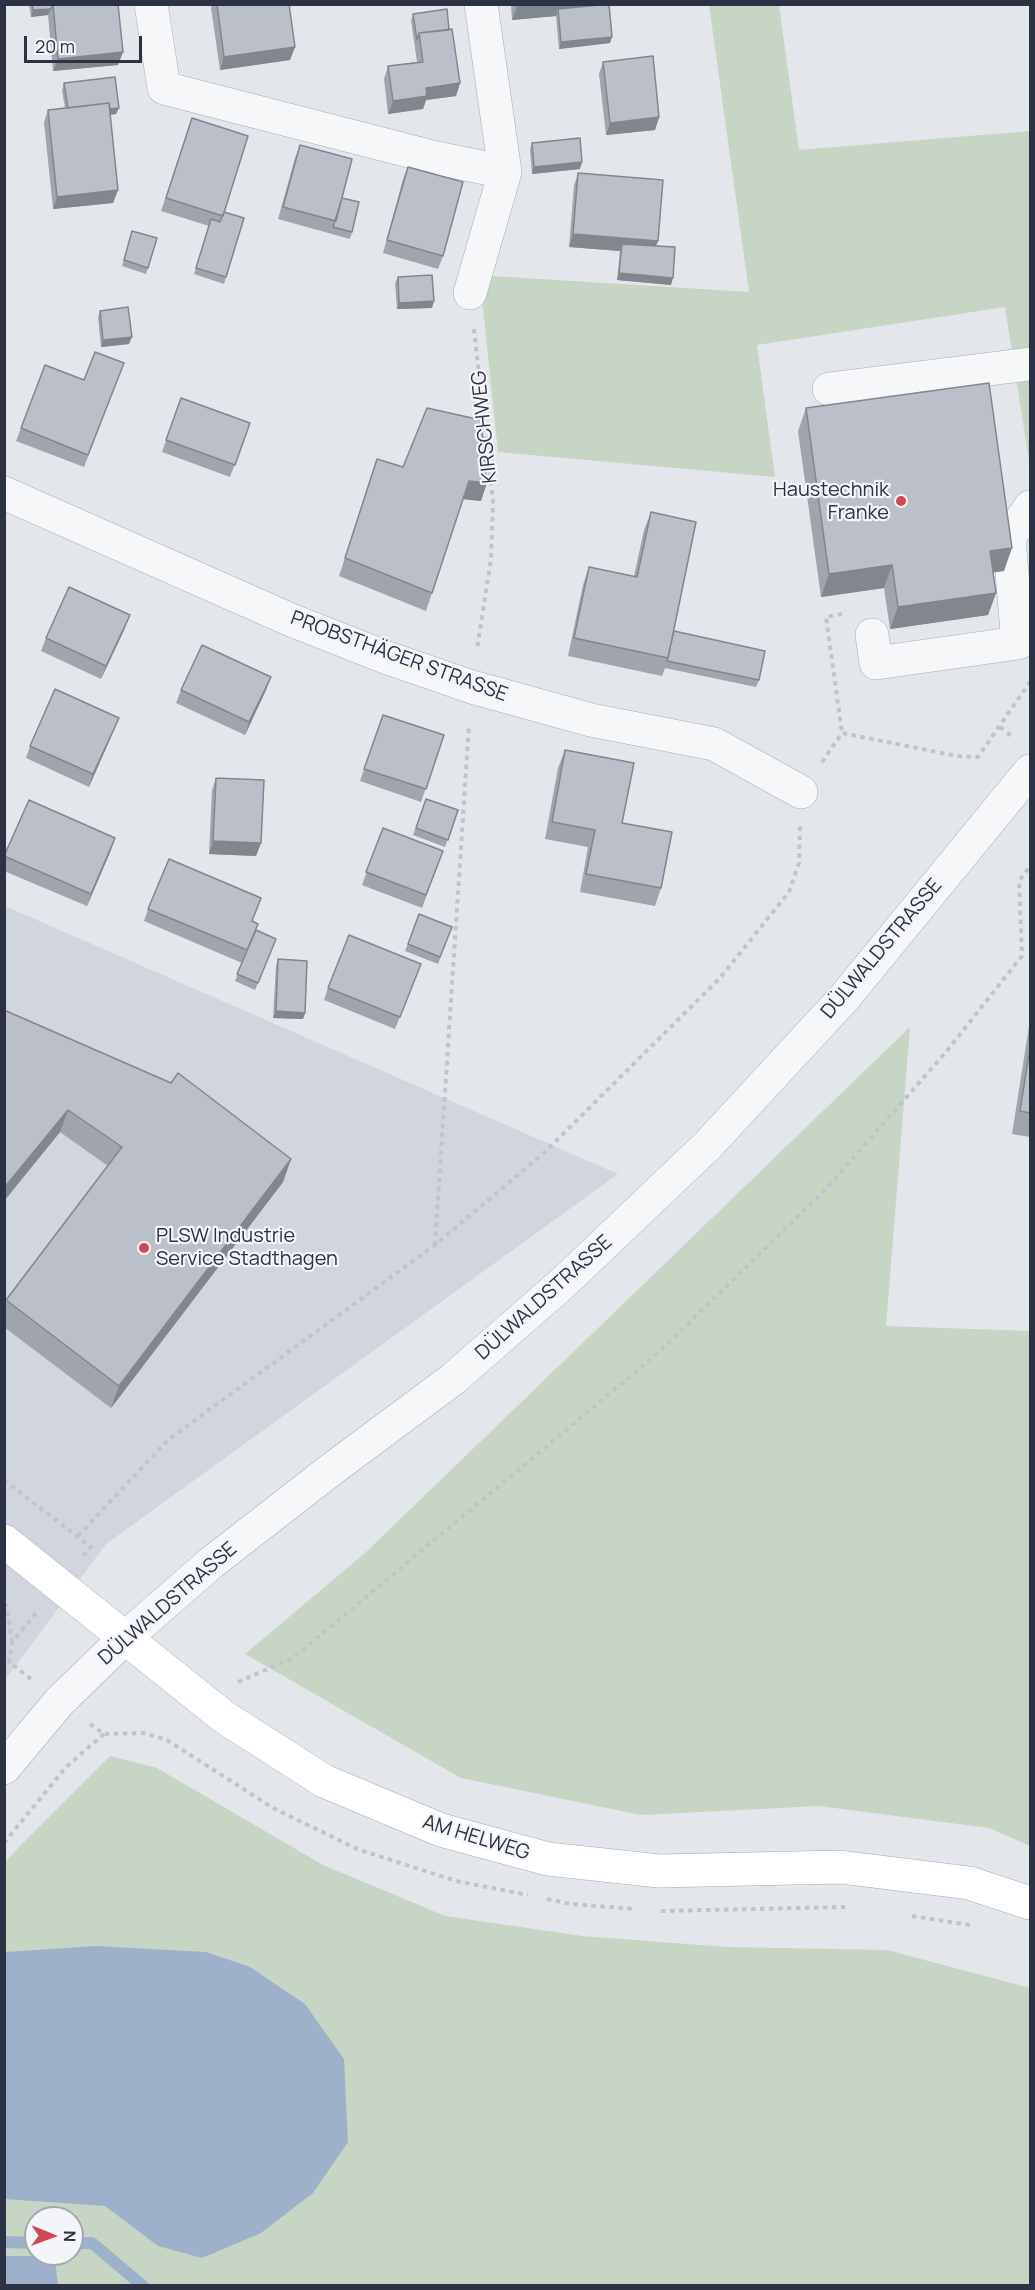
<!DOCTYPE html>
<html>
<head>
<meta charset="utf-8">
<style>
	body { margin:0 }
	#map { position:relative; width:1035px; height:2290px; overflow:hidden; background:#e3e6eb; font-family:Manrope,sans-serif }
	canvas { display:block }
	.frame { position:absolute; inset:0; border:6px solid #2b3244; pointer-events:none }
	.north { position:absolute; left:24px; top:2206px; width:60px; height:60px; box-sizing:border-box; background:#f3f5f8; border:2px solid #a3a7b0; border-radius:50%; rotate:91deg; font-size:16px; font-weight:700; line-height:24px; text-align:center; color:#2b3244 }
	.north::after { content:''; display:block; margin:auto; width:21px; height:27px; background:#d04854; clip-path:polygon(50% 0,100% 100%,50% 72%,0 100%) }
	.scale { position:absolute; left:24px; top:36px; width:118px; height:27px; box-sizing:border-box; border:3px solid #2b3244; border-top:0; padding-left:8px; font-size:18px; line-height:21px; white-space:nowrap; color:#2b3244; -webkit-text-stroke:4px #f3f5f8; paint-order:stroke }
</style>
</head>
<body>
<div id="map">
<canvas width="1035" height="2290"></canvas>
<div class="frame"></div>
<div class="north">N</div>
<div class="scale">20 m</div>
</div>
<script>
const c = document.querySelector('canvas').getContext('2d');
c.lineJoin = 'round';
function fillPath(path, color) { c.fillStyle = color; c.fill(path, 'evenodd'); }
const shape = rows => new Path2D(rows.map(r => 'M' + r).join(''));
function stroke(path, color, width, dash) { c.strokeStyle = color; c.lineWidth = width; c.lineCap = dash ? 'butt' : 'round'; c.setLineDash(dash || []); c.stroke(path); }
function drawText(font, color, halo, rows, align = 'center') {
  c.font = font + ' Manrope,sans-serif'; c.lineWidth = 4.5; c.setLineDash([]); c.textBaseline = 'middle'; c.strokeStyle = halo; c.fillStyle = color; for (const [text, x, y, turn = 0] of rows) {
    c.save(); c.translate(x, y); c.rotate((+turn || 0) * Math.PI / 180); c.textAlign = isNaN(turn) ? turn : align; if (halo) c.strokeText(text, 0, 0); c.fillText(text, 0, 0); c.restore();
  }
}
fillPath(shape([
	[5,906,618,1174,106,1544,5,1680]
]), '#d1d5dd');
fillPath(shape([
	[709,5,779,5,799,150,1030,131,1030,467,1005,307,757,345,775,477,498,452,482,299,492,276,749,292],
	[910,1027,886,1326,1030,1331,1030,1846,989,1828,819,1806,641,1815,461,1778,245,1654,365,1553],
	[110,1756,157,1768,323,1865,445,1916,582,1936,726,1947,887,1950,1030,1988,1030,2285,5,2285,4,1864,15,1851],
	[36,2218,72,2218,72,2254,36,2254]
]), '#c7d5c4');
fillPath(shape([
	[96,1946,206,1952,250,1967,305,2004,344,2059,348,2142,313,2193,261,2233,202,2258,158,2246,105,2206,5,2199,5,1952],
	[5,2256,38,2256,55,2259,58,2285,5,2285]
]), '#9eb1cb');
stroke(shape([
	[4,2242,36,2243],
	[72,2243,92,2243,143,2286]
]), '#9eb1cb', 12);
const minor = shape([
	[151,4,164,88,436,158,505,172],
	[470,293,505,172,481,4],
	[829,389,1030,364],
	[4,493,291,620,385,657,472,687,591,720,714,744,801,792],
	[872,635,876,663,1018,643,1009,538,1030,507],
	[4,1768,60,1701,125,1638,211,1563,332,1469,453,1379,564,1282,708,1145,844,998,1030,771]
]);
const major = shape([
	[4,1541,224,1717,324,1781,441,1830,548,1859,659,1871,840,1867,969,1883,1030,1903]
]);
stroke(minor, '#a8acb6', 34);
stroke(major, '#a2a9b7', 34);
stroke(shape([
	[474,329,493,502,491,559,477,649],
	[842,614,826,617,842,733],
	[1000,727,1014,738],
	[822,762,842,733,957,756,978,757,1030,682],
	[435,1245,469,725],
	[4,1480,91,1547,82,1557],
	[78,1536,169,1439,435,1245,545,1152,720,978,789,892,799,863,800,826],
	[4,1604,7,1606,12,1642],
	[31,1679,9,1662,12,1642,36,1613],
	[238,1682,293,1658,656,1355,826,1189,946,1052,1022,956,1019,881,1030,866],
	[90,1724,104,1734,143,1733,167,1740,273,1808,357,1849,456,1881,528,1895],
	[4,1843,66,1767,104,1734],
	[547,1899,571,1904,635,1909],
	[661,1911,845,1907],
	[912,1916,970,1925]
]), '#c1c4ca', 4, [4.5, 4.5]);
stroke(minor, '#f6f7f9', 33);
stroke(major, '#fff', 33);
fillPath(shape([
	[29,4,118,4,123,52,118,65,53,71,48,15,31,17],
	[212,4,289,4,295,47,290,60,220,70,211,8],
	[511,4,591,4,590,6,610,43,559,49,556,16,512,20],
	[413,14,449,30,460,83,456,96,426,100,423,109,388,114,384,79,388,66,417,62,411,20],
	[603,62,659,117,655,130,606,135,599,74],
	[64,83,116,114,110,115,118,190,113,203,53,209,44,122,48,110,65,108,62,90],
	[192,118,224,212,226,277,224,284,194,274,209,226,161,211],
	[532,143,580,169,532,174,530,149],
	[300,145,342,198,352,232,350,239,278,219,295,158],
	[408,167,443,256,438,269,383,253,403,179],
	[578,173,656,246,671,285,617,280,620,251,569,247,574,186],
	[132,231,157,238,146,274,122,266],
	[398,277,432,308,397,309,395,283],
	[100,311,129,344,101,347,98,317],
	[124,363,84,467,16,441,45,365,84,380],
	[181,398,250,423,230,477,162,452],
	[806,408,1004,571,993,572,996,593,988,615,890,629,884,588,821,597,798,431],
	[377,459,403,467,481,501,463,499,426,611,339,576],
	[651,512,674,631,759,680,756,687,665,668,662,676,568,656,583,585,589,567,634,576,644,530],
	[125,628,101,679,41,651,46,638],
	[181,690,266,690,245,735,176,703],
	[383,715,444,735,421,802,360,781],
	[114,730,89,787,26,758,30,746],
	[565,750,622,823,661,888,655,906,580,892,588,847,545,839,558,768],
	[216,778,261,843,256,856,209,854,212,790],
	[426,799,458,810,445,847,413,835],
	[383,828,443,851,422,908,362,885],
	[111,850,87,906,4,871,4,856],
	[148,909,252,921,256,930,276,939,255,990,235,981,242,963,144,921],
	[419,914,452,927,438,964,405,951],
	[278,959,305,1013,303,1019,273,1018,276,966],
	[421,964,395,1029,324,1000,328,988],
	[4,1010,291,1159,283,1182,111,1408,4,1327,4,1304,6,1300,108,1166,60,1132,4,1201],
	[1030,1020,1030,1137,1012,1134]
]), '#a0a4ad');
fillPath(shape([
	[546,4,591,4,588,12,558,9,556,16,512,20,517,7],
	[51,9,48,15,31,17,33,10],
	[612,37,610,43,559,49,561,42],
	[295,47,290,60,220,70,224,57],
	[123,52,118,65,53,71,58,59],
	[460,83,456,96,426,100,423,109,388,114,393,101,426,88],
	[119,108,116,114,66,120,69,114],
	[659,117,655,130,606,135,610,123],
	[582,162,580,169,532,174,534,167],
	[118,190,113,203,53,209,57,197],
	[573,234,658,241,653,254,622,244,620,251,569,247],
	[619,273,673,278,671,285,617,280],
	[434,301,432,308,397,309,399,303],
	[132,337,129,344,101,347,103,340],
	[469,481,487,483,481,501,462,499],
	[1012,548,1004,571,982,574,990,551],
	[892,565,884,588,821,597,829,574],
	[996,593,988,615,890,629,898,607],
	[130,615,125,628,101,679,106,666],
	[271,677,266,690,245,735,249,722],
	[119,718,114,730,89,787,93,774],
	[115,838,111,850,87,906,91,894],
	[213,841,261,843,256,856,209,854],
	[276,1011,305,1013,303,1019,273,1018],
	[68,1110,60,1132,4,1201,4,1188],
	[291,1159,283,1182,111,1408,119,1386]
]), '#82868d');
const building = shape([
	[32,4,52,4,51,9,33,10,32,4],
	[53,4,118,4,123,52,58,59,53,4],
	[217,4,289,4,295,47,224,57,217,4],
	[517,4,546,4,517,7,517,4],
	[609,4,612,37,561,42,558,9,609,4],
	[447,9,449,30,419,33,417,40,413,14,447,9],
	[452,29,460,83,426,88,427,96,393,101,388,66,423,62,419,33,452,29],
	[653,56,659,117,610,123,603,62,653,56],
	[115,77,119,108,110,109,109,103,68,108,64,83,115,77],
	[109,103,118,190,57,197,48,110,109,103],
	[192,118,248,136,223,216,166,198,192,118],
	[580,138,582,162,534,167,532,143,580,138],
	[300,145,352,159,336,221,283,207,300,145],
	[408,167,463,182,443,256,387,240,408,167],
	[578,173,663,180,658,241,573,234,578,173],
	[342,198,359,202,352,232,333,227,342,198],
	[224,212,244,218,226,277,196,268,211,219,220,222,224,212],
	[132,231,157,238,148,268,124,260,132,231],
	[622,244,675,247,673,278,619,273,622,244],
	[432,275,434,301,399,303,398,277,432,275],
	[128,307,132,337,103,340,100,311,128,307],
	[95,352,124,363,88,455,21,428,45,365,84,380,95,352],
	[989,383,1012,548,990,551,996,593,898,607,892,565,829,574,806,408,989,383],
	[181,398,250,423,235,465,166,440,181,398],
	[427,408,481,420,487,483,469,481,432,593,345,558,377,459,403,467,427,408],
	[651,512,696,522,668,658,574,638,589,567,637,577,651,512],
	[69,587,130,615,106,666,46,638,69,587],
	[674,631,765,651,759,680,667,661,674,631],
	[202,645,271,677,249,722,181,690,202,645],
	[55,689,119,718,93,774,30,746,55,689],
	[383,715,444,735,426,789,364,769,383,715],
	[565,750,634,763,622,823,672,832,661,888,586,874,595,830,552,822,565,750],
	[216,778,264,780,261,843,213,841,216,778],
	[426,799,458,810,448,840,416,828,426,799],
	[29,800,115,838,91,894,4,856,29,800],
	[383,828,443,851,426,895,366,872,383,828],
	[169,859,261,898,252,921,258,924,247,950,148,909,169,859],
	[419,914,452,927,440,957,408,944,419,914],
	[256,930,276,939,258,983,237,974,256,930],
	[349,935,421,964,400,1017,328,988,349,935],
	[278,959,307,961,305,1013,276,1011,278,959],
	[4,1010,171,1083,178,1073,291,1159,119,1386,6,1300,122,1147,68,1110,4,1188,4,1010],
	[1030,1048,1030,1113,1020,1111,1030,1048]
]);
fillPath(building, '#babfc9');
stroke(building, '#82868d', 1.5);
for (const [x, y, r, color] of [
	[901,501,6,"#d04854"],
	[144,1248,6,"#d04854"]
]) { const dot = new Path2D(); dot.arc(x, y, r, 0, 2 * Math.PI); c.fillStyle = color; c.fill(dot); stroke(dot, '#f3f5f8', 2); }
drawText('20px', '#2b3244', '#f3f5f8', [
	["KIRSCHWEG",485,427,-96],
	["PROBSTHÄGER STRASSE",399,657,20],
	["DÜLWALDSTRASSE",882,949,-50],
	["DÜLWALDSTRASSE",544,1298,-42],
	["DÜLWALDSTRASSE",168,1604,-41],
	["AM HELWEG",476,1838,17]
]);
drawText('20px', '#2b3244', '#f3f5f8', [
	["Haustechnik",889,490],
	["Franke",889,513],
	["PLSW Industrie",156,1236,"left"],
	["Service Stadthagen",156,1259,"left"]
], 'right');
</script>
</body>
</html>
